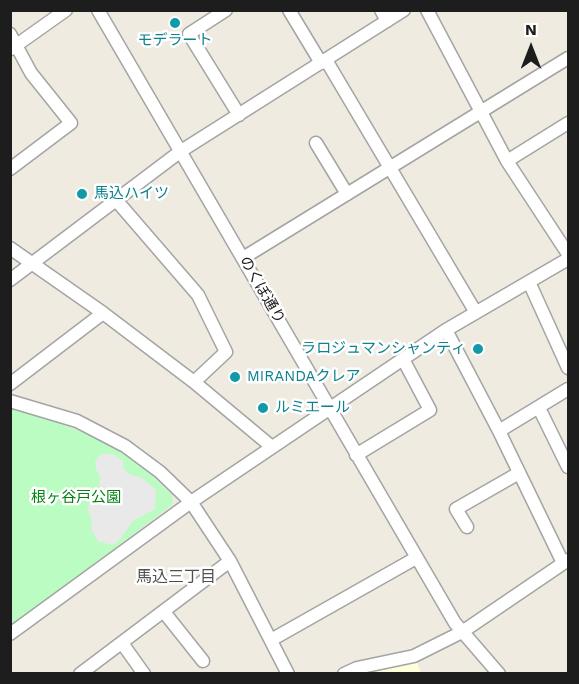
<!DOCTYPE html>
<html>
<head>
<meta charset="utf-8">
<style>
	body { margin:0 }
	#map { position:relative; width:579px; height:684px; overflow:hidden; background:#efebe1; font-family:"Work Sans",sans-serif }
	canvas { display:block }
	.frame { position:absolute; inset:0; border:12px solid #1d1d1d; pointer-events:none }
	.north { position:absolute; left:501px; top:18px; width:60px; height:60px; -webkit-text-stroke:4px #fff; paint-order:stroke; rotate:0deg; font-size:16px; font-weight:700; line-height:24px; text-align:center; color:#1d1d1d }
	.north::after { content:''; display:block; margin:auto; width:21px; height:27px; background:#1d1d1d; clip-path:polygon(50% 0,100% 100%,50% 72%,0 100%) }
</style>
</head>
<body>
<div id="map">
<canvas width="579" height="684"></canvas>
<div class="frame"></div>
<div class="north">N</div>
</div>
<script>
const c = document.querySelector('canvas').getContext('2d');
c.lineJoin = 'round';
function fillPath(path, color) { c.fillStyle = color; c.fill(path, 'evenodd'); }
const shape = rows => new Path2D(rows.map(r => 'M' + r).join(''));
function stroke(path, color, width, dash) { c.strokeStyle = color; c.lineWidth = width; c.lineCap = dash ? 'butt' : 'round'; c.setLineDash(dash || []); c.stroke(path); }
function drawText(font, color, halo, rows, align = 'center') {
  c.font = font + ' "Work Sans","Noto Sans JP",sans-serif'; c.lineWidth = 5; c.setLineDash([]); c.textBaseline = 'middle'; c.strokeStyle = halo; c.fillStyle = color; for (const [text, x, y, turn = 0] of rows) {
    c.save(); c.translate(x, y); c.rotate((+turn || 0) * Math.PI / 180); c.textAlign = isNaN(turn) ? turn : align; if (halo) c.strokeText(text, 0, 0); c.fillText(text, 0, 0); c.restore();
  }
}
fillPath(shape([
	[417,663,421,673,364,673]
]), '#fdffda');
fillPath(shape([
	[11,408,59,423,107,442,134,458,172,495,173,504,11,627]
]), '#bbfcc3');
fillPath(shape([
	[101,454,113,454,123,461,123,468,131,475,142,478,156,490,155,509,133,521,118,542,112,545,98,541,91,529,92,520,88,512,89,503,99,489,100,477,96,469,95,462]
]), '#e9e9e9');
const minor = shape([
	[98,10,455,623,499,674],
	[226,10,189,34,239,115],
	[289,10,321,63],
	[381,10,387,21],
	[427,10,507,161,568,254],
	[10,34,31,73,71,123,10,169],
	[11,49,66,10],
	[326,60,475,311],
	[316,143,347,194],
	[507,161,568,123],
	[116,200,198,295,226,352,194,382],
	[10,248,103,313,194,382,272,447],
	[243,258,568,58],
	[10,280,181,151,404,10],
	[529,282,568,368],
	[446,330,499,431,563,563],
	[10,384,103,313],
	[10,401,77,421,125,446,160,472,191,502,230,561,288,674],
	[539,408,568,467],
	[499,431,568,389],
	[356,455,430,410,403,359],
	[467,527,456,509,519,473],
	[164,612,203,661],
	[10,634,191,502,446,330,568,259],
	[271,640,416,558],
	[122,643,144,674],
	[80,674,230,561],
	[344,674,357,668,414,656,462,632,568,560]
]);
stroke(minor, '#a4a4a4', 15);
stroke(minor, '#fff', 12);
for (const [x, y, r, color] of [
	[175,23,6,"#0f9aa8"],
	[82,194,6,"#0f9aa8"],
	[478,349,6,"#0f9aa8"],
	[235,377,6,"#0f9aa8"],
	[263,408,6,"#0f9aa8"]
]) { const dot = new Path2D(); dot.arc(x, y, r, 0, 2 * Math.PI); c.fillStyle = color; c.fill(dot); stroke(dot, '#fff', 2); }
drawText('15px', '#0d838f', '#fff', [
	["モデラート",175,41,"center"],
	["馬込ハイツ",94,194],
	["ラロジュマンシャンティ",466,349,"right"],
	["MIRANDAクレア",247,377],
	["ルミエール",275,408]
], 'left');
drawText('15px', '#1d1d1d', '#fff', [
	["のくぼ通り",262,290,60]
]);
drawText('15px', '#058014', '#fff', [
	["根ヶ谷戸公園",76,498]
]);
drawText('16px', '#505050', '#fff', [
	["馬込三丁目",176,577]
]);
</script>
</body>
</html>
